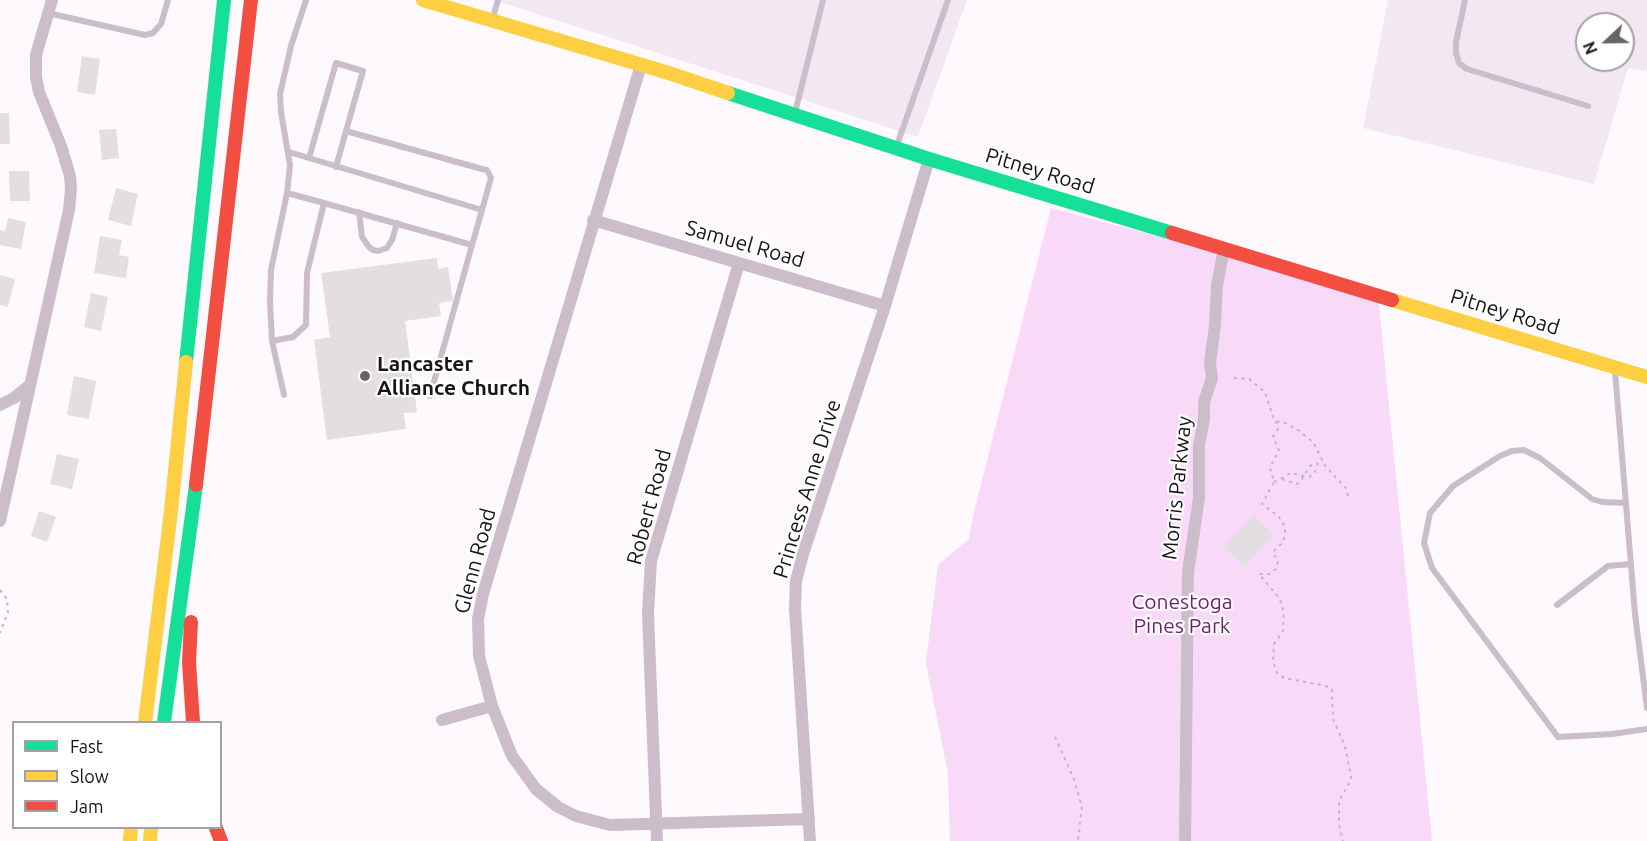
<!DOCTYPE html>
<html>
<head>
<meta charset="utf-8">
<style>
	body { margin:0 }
	#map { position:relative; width:1647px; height:841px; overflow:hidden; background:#fdf9fd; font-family:Ubuntu,sans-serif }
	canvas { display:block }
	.legend { position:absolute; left:12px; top:721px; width:210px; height:108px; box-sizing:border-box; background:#fff; border:2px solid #a3a1a3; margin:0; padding:8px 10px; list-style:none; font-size:18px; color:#181518 }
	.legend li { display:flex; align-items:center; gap:12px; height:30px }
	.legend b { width:30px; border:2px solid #a3a1a3 }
	.north { position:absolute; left:1575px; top:12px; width:60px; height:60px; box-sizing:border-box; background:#fff; border:2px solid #a3a1a3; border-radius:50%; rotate:248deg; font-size:16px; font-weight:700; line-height:24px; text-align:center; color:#181518 }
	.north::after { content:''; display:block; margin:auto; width:21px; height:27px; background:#686568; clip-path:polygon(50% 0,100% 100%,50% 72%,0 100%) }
</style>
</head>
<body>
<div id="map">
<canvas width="1647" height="841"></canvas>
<ul class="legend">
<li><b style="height:8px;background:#16e098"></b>Fast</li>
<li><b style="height:8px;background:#ffcf43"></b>Slow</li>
<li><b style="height:8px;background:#f24e42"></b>Jam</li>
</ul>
<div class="north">N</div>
</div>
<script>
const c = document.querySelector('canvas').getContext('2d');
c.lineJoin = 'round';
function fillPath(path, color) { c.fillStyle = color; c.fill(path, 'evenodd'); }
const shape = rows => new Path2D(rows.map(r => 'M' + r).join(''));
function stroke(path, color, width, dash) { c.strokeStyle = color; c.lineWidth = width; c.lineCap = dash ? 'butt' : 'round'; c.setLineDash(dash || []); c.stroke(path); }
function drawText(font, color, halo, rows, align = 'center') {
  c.font = font + ' Ubuntu,sans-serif'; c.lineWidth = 4.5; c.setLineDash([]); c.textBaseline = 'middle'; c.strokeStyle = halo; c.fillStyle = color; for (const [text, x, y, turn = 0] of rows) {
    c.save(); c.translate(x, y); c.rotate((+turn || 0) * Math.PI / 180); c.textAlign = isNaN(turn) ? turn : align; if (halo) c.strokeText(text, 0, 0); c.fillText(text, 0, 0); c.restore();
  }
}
fillPath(shape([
	[494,0,967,0,918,137],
	[1388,0,1647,0,1647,71,1628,68,1594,184,1363,128],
	[1587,24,1623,24,1623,60,1587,60]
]), '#f3e8f2');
fillPath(shape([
	[1051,208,1378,295,1432,841,950,841,948,773,926,663,938,565,969,539,973,516]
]), '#f9d9f8');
fillPath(shape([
	[82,56,100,59,95,95,77,92],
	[0,113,9,113,10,144,0,144],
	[116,129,119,158,102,160,99,130],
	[9,171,29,171,30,201,10,201],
	[116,188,138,194,131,226,108,220],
	[8,218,26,222,21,249,0,245,0,230,5,231],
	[100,236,122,240,119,255,129,257,126,278,94,273],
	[437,258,438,269,448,267,453,301,439,303,441,316,405,321,417,412,404,413,406,429,327,440,314,340,330,337,321,273],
	[0,275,15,279,8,307,0,305],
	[91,293,108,297,101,331,84,327],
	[74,376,96,381,89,419,67,415],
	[57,454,79,459,72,489,50,484],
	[39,511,56,517,47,542,31,536],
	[1253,515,1274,534,1245,566,1223,547]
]), '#e2dee1');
stroke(shape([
	[1234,378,1249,379,1265,392,1273,417,1276,421,1285,423,1298,430,1313,442,1326,467,1346,488,1349,500],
	[1276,421,1278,429,1273,437,1279,450,1270,468,1274,482,1262,504,1279,517,1285,527,1285,535,1283,542,1273,552,1278,562,1276,569,1269,574,1259,574,1280,599,1284,613,1283,631,1274,644,1273,661,1277,673,1284,678,1322,685,1331,688,1332,691,1333,719,1345,746,1351,776,1351,780,1339,801,1339,825,1343,841],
	[1282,479,1297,484,1300,482,1310,466,1316,463],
	[1274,482,1291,473,1309,477,1314,474,1318,462,1322,460],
	[0,590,7,599,8,612,0,633],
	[1055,737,1074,779,1082,807,1078,841]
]), '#c0b8c0', 2, [3, 4.5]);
stroke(shape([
	[306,0,291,46,280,94,281,112,290,165,287,193,271,270,270,302,272,341,293,337,306,325,307,273,324,203,472,245,482,210,491,178,487,170,482,169,346,131,363,71,336,63,309,158,482,210],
	[1465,0,1456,42,1456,53,1459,63,1467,69,1588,106],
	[48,13,145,35,153,33,161,24,168,0],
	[493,17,498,0],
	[795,113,823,0],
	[897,145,948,0],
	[289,152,309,158],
	[336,167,346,131],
	[287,193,324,203],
	[359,212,362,237,369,247,373,250,378,251,387,248,392,240,397,223],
	[272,341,284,395],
	[1615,371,1635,614,1647,708],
	[430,396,472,245],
	[1626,503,1602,502,1592,499,1540,458,1524,450,1512,451,1500,456,1453,486,1430,513,1424,543,1432,568,1558,737,1612,734,1647,729],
	[1557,605,1608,566,1631,564]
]), '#ccbdcb', 6);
stroke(shape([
	[641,65,483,594,478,619,479,656,492,706,512,756,536,789,558,807,576,816,610,825,809,819],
	[593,220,885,306],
	[0,405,14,398,30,385],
	[0,521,69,210,71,189,70,176,61,146,39,92,36,77,36,55,52,0],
	[442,720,492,706],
	[657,841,648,614,651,561,739,263],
	[810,841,795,608,796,581,803,554,885,306,929,159],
	[1185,841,1188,572,1199,498,1199,445,1204,419,1204,402,1212,378,1210,363,1215,325,1217,285,1224,249]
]), '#ccbdcb', 12);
stroke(shape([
	[728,93,929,159,1172,233],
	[186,362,224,0],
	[164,722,196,485]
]), '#16e098', 14);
stroke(shape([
	[423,0,669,73,728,93],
	[1392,300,1647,377],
	[145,722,171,511,186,362],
	[130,841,131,828],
	[150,841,151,828]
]), '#ffcf43', 14);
stroke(shape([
	[1172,233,1392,300],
	[196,485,251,0],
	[191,622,189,662,193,722],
	[216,828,221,841]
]), '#f24e42', 14);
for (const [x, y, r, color] of [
	[365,376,6,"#686568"]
]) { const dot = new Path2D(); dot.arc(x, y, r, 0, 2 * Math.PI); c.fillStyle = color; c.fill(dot); stroke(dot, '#fff', 2); }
drawText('21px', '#181518', '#fff', [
	["Pitney Road",1040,171,17],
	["Samuel Road",745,244,16],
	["Pitney Road",1505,312,17],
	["Morris Parkway",1177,488,-84],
	["Princess Anne Drive",807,489,-73],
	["Robert Road",649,507,-75],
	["Glenn Road",475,561,-75]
]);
drawText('bold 21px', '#181518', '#fff', [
	["Lancaster",377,364],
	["Alliance Church",377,388]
], 'left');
drawText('21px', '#701e71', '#fff', [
	["Conestoga",1182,602],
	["Pines Park",1182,626]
]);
</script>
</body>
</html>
